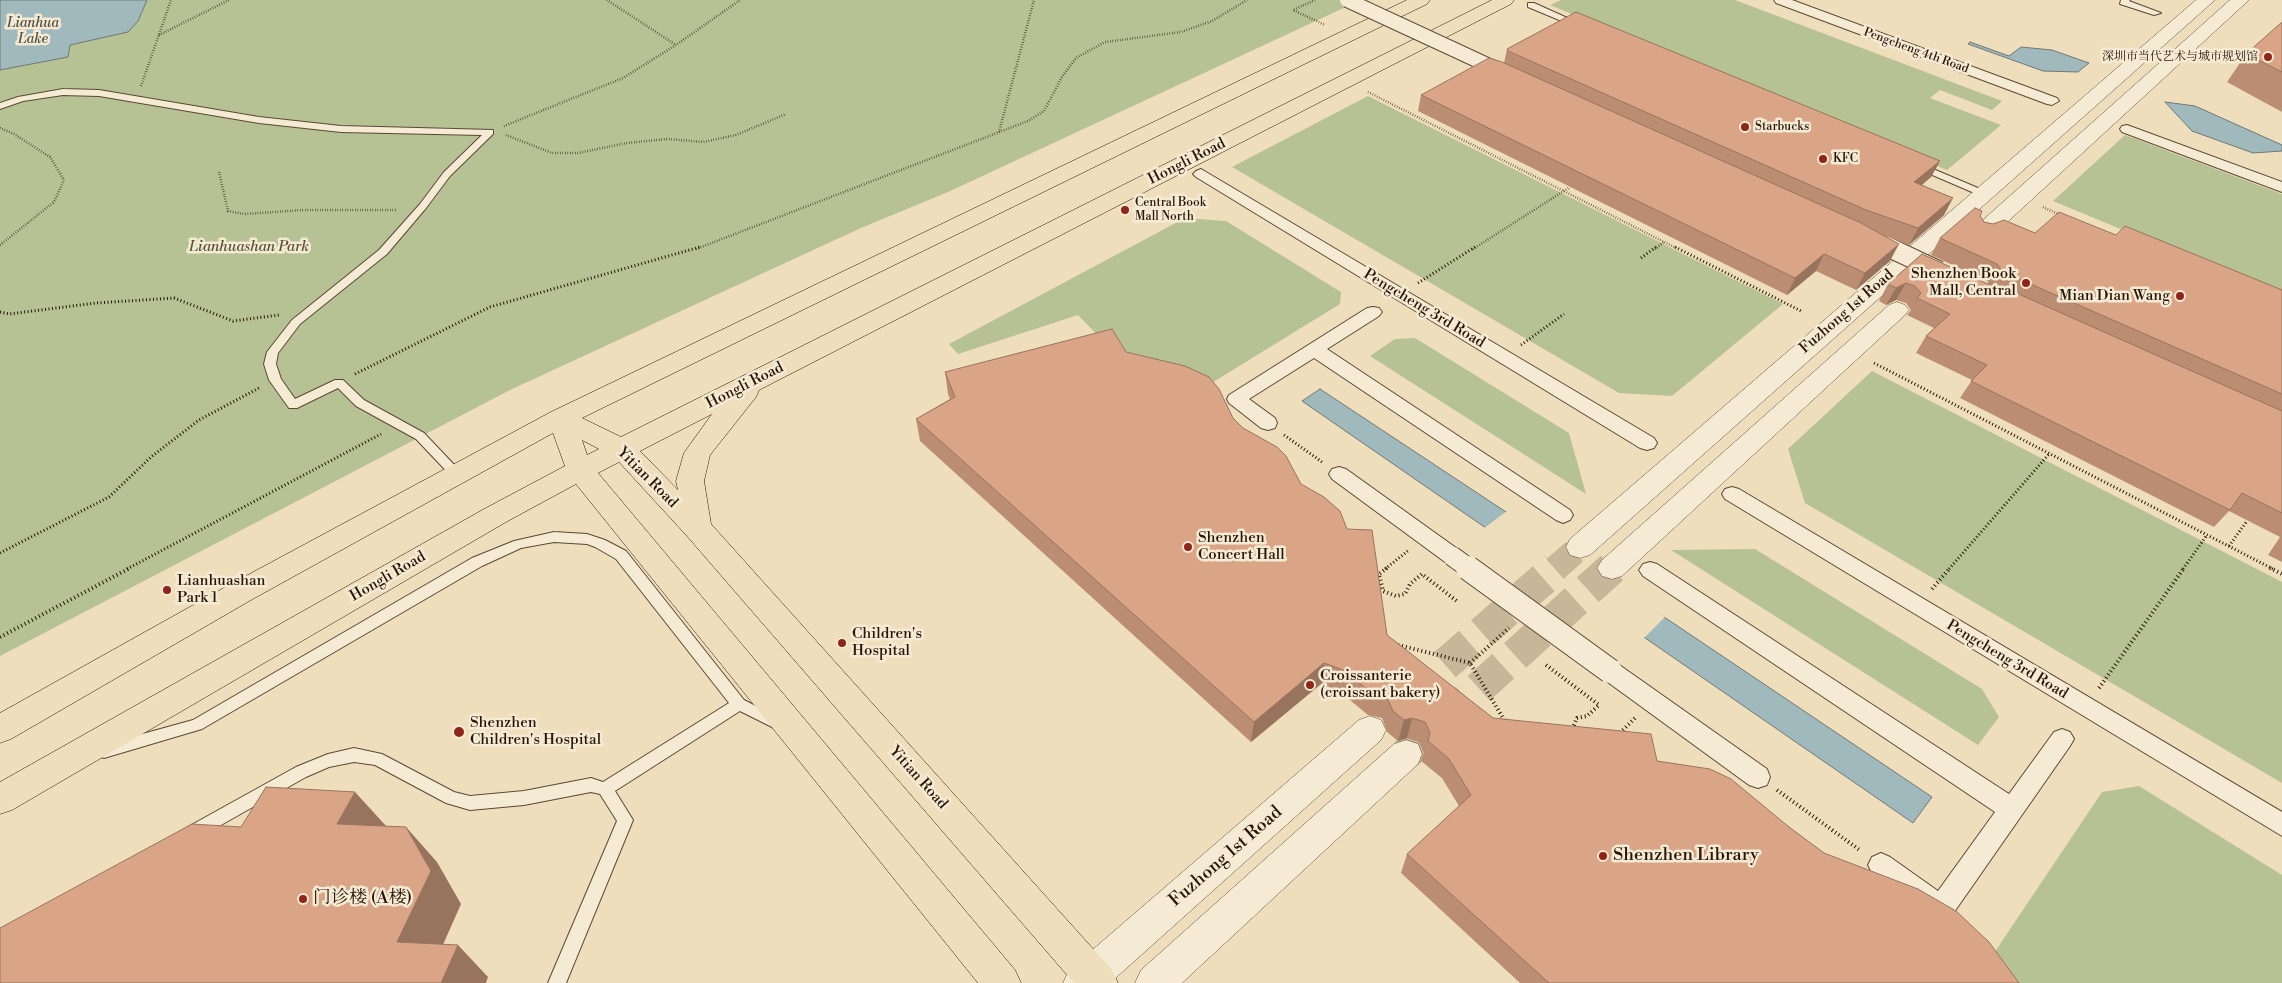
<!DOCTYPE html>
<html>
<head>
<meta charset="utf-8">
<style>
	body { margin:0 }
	canvas { display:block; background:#efdebc }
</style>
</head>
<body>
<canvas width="2282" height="983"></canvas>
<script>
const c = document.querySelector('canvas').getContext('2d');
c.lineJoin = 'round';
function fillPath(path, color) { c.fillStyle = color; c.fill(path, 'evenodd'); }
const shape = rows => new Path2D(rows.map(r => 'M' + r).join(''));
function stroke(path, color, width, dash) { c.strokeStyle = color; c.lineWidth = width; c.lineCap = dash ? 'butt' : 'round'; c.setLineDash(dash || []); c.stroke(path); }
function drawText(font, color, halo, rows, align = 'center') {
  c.font = font + ' "Libre Bodoni","Noto Serif SC",serif'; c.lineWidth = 5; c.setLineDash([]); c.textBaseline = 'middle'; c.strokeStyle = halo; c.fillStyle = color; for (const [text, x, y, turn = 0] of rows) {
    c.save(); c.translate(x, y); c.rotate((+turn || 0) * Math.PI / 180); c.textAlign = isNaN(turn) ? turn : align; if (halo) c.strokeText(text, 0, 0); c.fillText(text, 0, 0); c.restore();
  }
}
fillPath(shape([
	[0,0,1361,0,948,192,861,228,510,390,0,656],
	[1561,0,1735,0,2002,101,1992,110,1940,90,1930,98,2001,125,1947,170,1550,5],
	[1368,96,1783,304,1672,396,1619,393,1232,167],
	[2125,135,2282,194,2282,296,2053,201],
	[1185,218,1226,221,1341,292,1340,304,1197,392,1113,351,1078,315,958,354,949,344],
	[1415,338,1569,433,1586,494,1370,356,1395,339],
	[1872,371,2282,582,2282,783,1805,503,1788,449],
	[1755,549,1982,689,1999,717,1978,745,1671,550],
	[2139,786,2282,875,2282,983,1987,983,1980,974,2102,792]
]), '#b6c293');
const water = shape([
	[0,0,147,0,138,21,128,32,70,45,68,57,0,70,0,0],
	[1970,42,2009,56,2021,47,2052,50,2089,63,2078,72,2043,71,1968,44,1970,42],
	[2165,102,2195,106,2282,145,2282,151,2253,153,2192,131,2165,102],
	[1320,389,1627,592,1932,797,1913,823,1302,401,1320,389]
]);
fillPath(water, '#a0b9bc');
stroke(water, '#707874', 1);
fillPath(shape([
	[1507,511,1605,575,1665,617,1642,640,1483,529]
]), '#efdebc');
stroke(shape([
	[1555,569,1580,547]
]), '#c7b698', 26, [26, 12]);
stroke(shape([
	[1408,697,1556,568],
	[1406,754,1612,568]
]), '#c7b698', 33, [33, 16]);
const service = shape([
	[2121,0,2130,0,2129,1,2161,13,2154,15,2120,4,2121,0],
	[1528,3,1534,3,1583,25,1576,27,1528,7,1528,3],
	[63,89,99,90,259,117,341,126,493,130,493,134,450,176,426,208,387,254,300,324,278,353,276,364,281,379,295,399,335,380,343,380,364,400,424,433,461,472,463,475,461,478,453,478,416,439,356,406,338,388,297,408,289,408,269,380,264,364,267,352,292,320,379,250,420,204,444,172,482,135,341,132,259,123,99,96,63,95,23,101,0,109,0,103,18,97,63,89],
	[1919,163,1985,191,1987,193,1985,195,1979,195,1916,168,1916,164,1919,163],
	[554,532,587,534,605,540,626,551,744,700,781,719,783,723,781,727,776,729,740,711,615,791,633,820,566,983,548,983,617,821,600,794,591,792,524,805,470,810,446,803,375,765,354,762,329,767,306,777,198,838,192,840,186,838,184,833,186,828,296,767,328,754,354,748,382,754,454,792,470,796,524,791,591,778,603,782,729,703,616,559,595,547,587,544,554,542,521,548,482,566,202,729,104,758,99,756,97,751,99,746,193,720,472,558,514,541,554,532]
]);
const pedestrian = shape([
	[1774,0,1792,0,2057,98,2059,101,2052,105,2047,104,1776,3,1774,0],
	[2127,125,2282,182,2282,192,2122,132,2120,129,2122,126,2127,125],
	[1201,169,1654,438,1657,443,1654,448,1647,450,1640,448,1196,177,1193,174,1196,171,1201,169],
	[1373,307,1379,308,1382,312,1379,316,1327,349,1570,510,1573,515,1570,520,1563,523,1556,520,1314,358,1249,399,1275,418,1277,423,1275,428,1268,430,1261,428,1229,403,1227,399,1229,395,1367,308,1373,307],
	[1339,467,1346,469,1459,550,1462,556,1459,562,1452,564,1445,562,1332,479,1329,474,1332,469,1339,467],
	[1732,487,1739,489,2282,812,2282,836,1725,499,1722,494,1725,489,1732,487],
	[1650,562,1657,564,2009,794,2054,732,2062,729,2070,732,2074,739,2070,746,1950,918,1941,922,1932,918,1872,873,1868,865,1872,857,1881,853,1890,857,1938,891,1995,812,1643,576,1639,570,1643,564,1650,562],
	[1610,662,1618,664,1767,769,1770,777,1767,785,1758,788,1749,785,1602,678,1599,671,1602,664,1610,662]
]);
const tertiary = shape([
	[2196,0,2215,0,1590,555,1580,558,1570,555,1566,547,1570,539,2196,0],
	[2230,0,2249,0,1991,237,1983,239,1975,237,1972,232,1975,227,2230,0],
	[1897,302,1905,305,1909,310,1905,315,1622,576,1612,579,1602,576,1597,568,1602,560,1889,305,1897,302],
	[1370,716,1381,720,1386,730,1381,740,1110,983,1063,983,1069,970,1359,720,1370,716],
	[1406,740,1418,744,1422,754,1418,764,1182,983,1135,983,1141,970,1394,744,1406,740]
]);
const primary = shape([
	[1407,0,1430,0,1427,4,582,418,621,437,1492,0,1514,0,1511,4,759,390,756,397,710,455,704,481,711,524,1112,970,1118,983,1074,983,687,536,619,462,598,473,1015,970,1021,983,978,983,576,484,506,522,12,810,0,814,0,782,486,508,565,466,553,433,251,600,11,739,0,743,0,713,231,584,551,412,1407,0],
	[712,414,684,453,676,481,678,490,640,451,712,414],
	[582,440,599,449,587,455,582,440]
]);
stroke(service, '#5a4835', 2);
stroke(pedestrian, '#5a4835', 2);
stroke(tertiary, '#5a4835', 1);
stroke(primary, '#281608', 1);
stroke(shape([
	[607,0,676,45],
	[1315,0,1293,10,1325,25],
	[159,35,229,0],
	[141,86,171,0],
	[1368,92,1678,249],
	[504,126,623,78,676,45,740,0],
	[0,128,14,134,50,157,64,180,54,202,0,245],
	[999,132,1034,0],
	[506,135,552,153,578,153,627,143,668,139,703,142,736,135,786,114],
	[219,172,228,211,244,214,303,210,396,210],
	[2043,207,2060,215],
	[696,249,1028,121,1044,111,1062,77,1076,58,1105,42,1181,32,1212,21,1247,0],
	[1473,249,1570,187],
	[1655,249,1664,242]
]), '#281608', 2.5, [0.5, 2]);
stroke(shape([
	[1675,247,1803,312],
	[1641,258,1656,247],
	[1418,283,1475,247],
	[0,312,9,314,96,303,174,298,233,321,279,315],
	[1521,345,1564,314],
	[1874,363,2273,569],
	[355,374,490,307,700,247],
	[1284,435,1322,462],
	[2229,546,2247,521],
	[0,553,109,497,151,457,199,420,259,388],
	[127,569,381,434],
	[1385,569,1409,550],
	[1949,569,2049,454],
	[2183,569,2207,535]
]), '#281608', 3, [1, 2.5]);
stroke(shape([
	[1387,568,1379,574,1383,591,1396,596,1405,594,1410,584,1422,574,1458,602],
	[2270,568,2282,574],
	[1932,589,1950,568],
	[0,637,130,568],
	[1470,663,1509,628],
	[1546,665,1599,705,1587,716,1577,718,1572,730],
	[2099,688,2184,568],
	[1620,733,1635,718],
	[1777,790,1861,851]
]), '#281608', 4, [1, 3]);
fillPath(service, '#f5ead3');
fillPath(pedestrian, '#f5ead3');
fillPath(tertiary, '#f5ead3');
fillPath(primary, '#efdebc');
const pedestrianBridgeFar2 = shape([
	[1347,0,1496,69],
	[1872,240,1891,249]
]);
const pedestrianBridgeFar1 = shape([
	[1888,247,1939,271],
	[1452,556,1470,569]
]);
const pedestrianBridge = shape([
	[1468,568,1610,671]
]);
stroke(pedestrianBridgeFar2, '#5a4835', 16, []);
stroke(pedestrianBridgeFar1, '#5a4835', 21, []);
stroke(pedestrianBridge, '#5a4835', 26, []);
stroke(shape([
	[1398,645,1470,663,1506,723]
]), '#281608', 4, [1, 3]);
stroke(pedestrianBridgeFar2, '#f5ead3', 14);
stroke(pedestrianBridgeFar1, '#f5ead3', 19);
stroke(pedestrianBridge, '#f5ead3', 24);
fillPath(shape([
	[2282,22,2282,112,2227,82,2246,54],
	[1507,49,1940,161,1931,177,1922,185,1944,215,1909,245,1885,236,1890,261,1856,290,1816,271,1787,295,1418,111,1421,95,1504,63],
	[1980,216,1984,222,2035,233,2116,235,2282,290,2282,562,2268,555,2280,537,2229,511,2214,527,1960,398,1972,380,1916,353,1926,336,1934,328,1907,315,1911,310,1906,303,1896,300,1886,305,1879,301,1888,284,1922,254,1988,284,1989,284,1987,281,1931,255,1940,238],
	[1126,352,1233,418,1387,635,1493,718,1657,761,1789,827,1824,853,2019,983,1520,983,1401,873,1407,854,1459,806,1442,778,1421,761,1424,753,1419,742,1407,738,1398,741,1387,732,1382,718,1368,715,1339,691,1321,684,1251,742,920,441,916,419,950,399,948,394,945,372]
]), '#bb8e73');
fillPath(shape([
	[1940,161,1931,177,1906,198,1914,182],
	[1953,198,1944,215,1909,245,1918,228],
	[1899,244,1890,261,1856,290,1865,273],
	[1824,254,1816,271,1787,295,1795,278],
	[1906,283,1896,300,1886,305,1896,288],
	[1324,663,1321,684,1251,742,1254,722],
	[1412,718,1407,738,1398,741,1404,720],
	[355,792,387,827,337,824],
	[406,827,437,862,461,904,430,974,397,942],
	[458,945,488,977,486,983,441,983]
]), '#98745e');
const building = shape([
	[1576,12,1940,161,1914,182,1953,198,1918,228,1866,210,1508,51,1507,49,1576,12],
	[2282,22,2282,72,2246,54,2282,22],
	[1489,58,1502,62,1861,223,1899,244,1865,273,1824,254,1795,278,1421,95,1489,58],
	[1975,208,1982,211,1980,216,1984,222,1993,224,2004,220,2035,233,2059,212,2116,235,2125,226,2282,290,2282,394,2003,272,1997,264,1940,238,1975,208],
	[1922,254,1988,284,1996,284,2282,411,2282,513,2242,493,2230,510,1971,381,1987,365,1926,336,1950,314,1917,298,1921,293,1915,286,1906,283,1896,288,1888,284,1922,254],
	[1112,329,1126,352,1185,366,1209,377,1219,389,1233,418,1243,428,1277,447,1286,456,1301,484,1324,497,1340,511,1347,529,1372,530,1387,635,1493,718,1651,734,1657,761,1710,769,1731,779,1789,827,1824,853,1918,889,1956,911,1989,942,2019,983,1549,983,1407,854,1471,795,1449,759,1428,741,1430,733,1425,722,1412,718,1404,720,1393,711,1387,698,1373,694,1343,670,1324,663,1254,722,916,419,955,397,945,372,1112,329],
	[266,787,355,792,337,824,406,827,431,871,397,942,458,945,441,983,0,983,0,928,192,824,241,827,266,787]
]);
fillPath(building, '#d9a586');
stroke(building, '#98745e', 1);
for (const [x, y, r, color] of [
	[2268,57,5,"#8f2418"],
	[1745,127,5,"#8f2418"],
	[1823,159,5,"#8f2418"],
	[1125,210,5,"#8f2418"],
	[2026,283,5,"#8f2418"],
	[2180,296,5,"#8f2418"],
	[1188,547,5,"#8f2418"],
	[167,590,5,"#8f2418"],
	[842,643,5,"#8f2418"],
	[1310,685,5,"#8f2418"],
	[459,732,6,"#8f2418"],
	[1603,856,5,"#8f2418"],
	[303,899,5,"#8f2418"]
]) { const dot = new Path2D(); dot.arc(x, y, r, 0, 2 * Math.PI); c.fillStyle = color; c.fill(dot); stroke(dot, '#f5ead3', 2); }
drawText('12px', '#281608', '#f5ead3', [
	["Pengcheng 4th Road",1916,51,20]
]);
drawText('12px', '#281608', '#f5ead3', [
	["深圳市当代艺术与城市规划馆",2258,57,"right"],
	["Starbucks",1755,127],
	["KFC",1833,159],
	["Central Book",1135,203],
	["Mall North",1135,217]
], 'left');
drawText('italic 14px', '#524f47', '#f5ead3', [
	["Lianhua",33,24],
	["Lake",33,40]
]);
drawText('15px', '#281608', '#f5ead3', [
	["Hongli Road",1187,162,-27],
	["Pengcheng 3rd Road",1424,309,31],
	["Fuzhong 1st Road",1847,312,-41],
	["Hongli Road",745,386,-27],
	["Yitian Road",647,478,45],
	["Hongli Road",388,577,-30],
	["Pengcheng 3rd Road",2007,660,31],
	["Yitian Road",918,778,48]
]);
drawText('italic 15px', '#5a5239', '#f5ead3', [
	["Lianhuashan Park",249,247]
]);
drawText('15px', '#281608', '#f5ead3', [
	["Shenzhen Book",2016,274,"right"],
	["Mall, Central",2016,291,"right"],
	["Mian Dian Wang",2170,296,"right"],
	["Shenzhen",1198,538],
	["Concert Hall",1198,555],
	["Lianhuashan",177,581],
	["Park 1",177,598],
	["Children's",852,634],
	["Hospital",852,651],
	["Croissanterie",1320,676],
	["(croissant bakery)",1320,693],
	["Shenzhen",470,723],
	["Children's Hospital",470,740]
], 'left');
drawText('18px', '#281608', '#f5ead3', [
	["Shenzhen Library",1613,856],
	["门诊楼 (A楼)",313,899]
], 'left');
drawText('18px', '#281608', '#f5ead3', [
	["Fuzhong 1st Road",1226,857,-41]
]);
</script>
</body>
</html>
